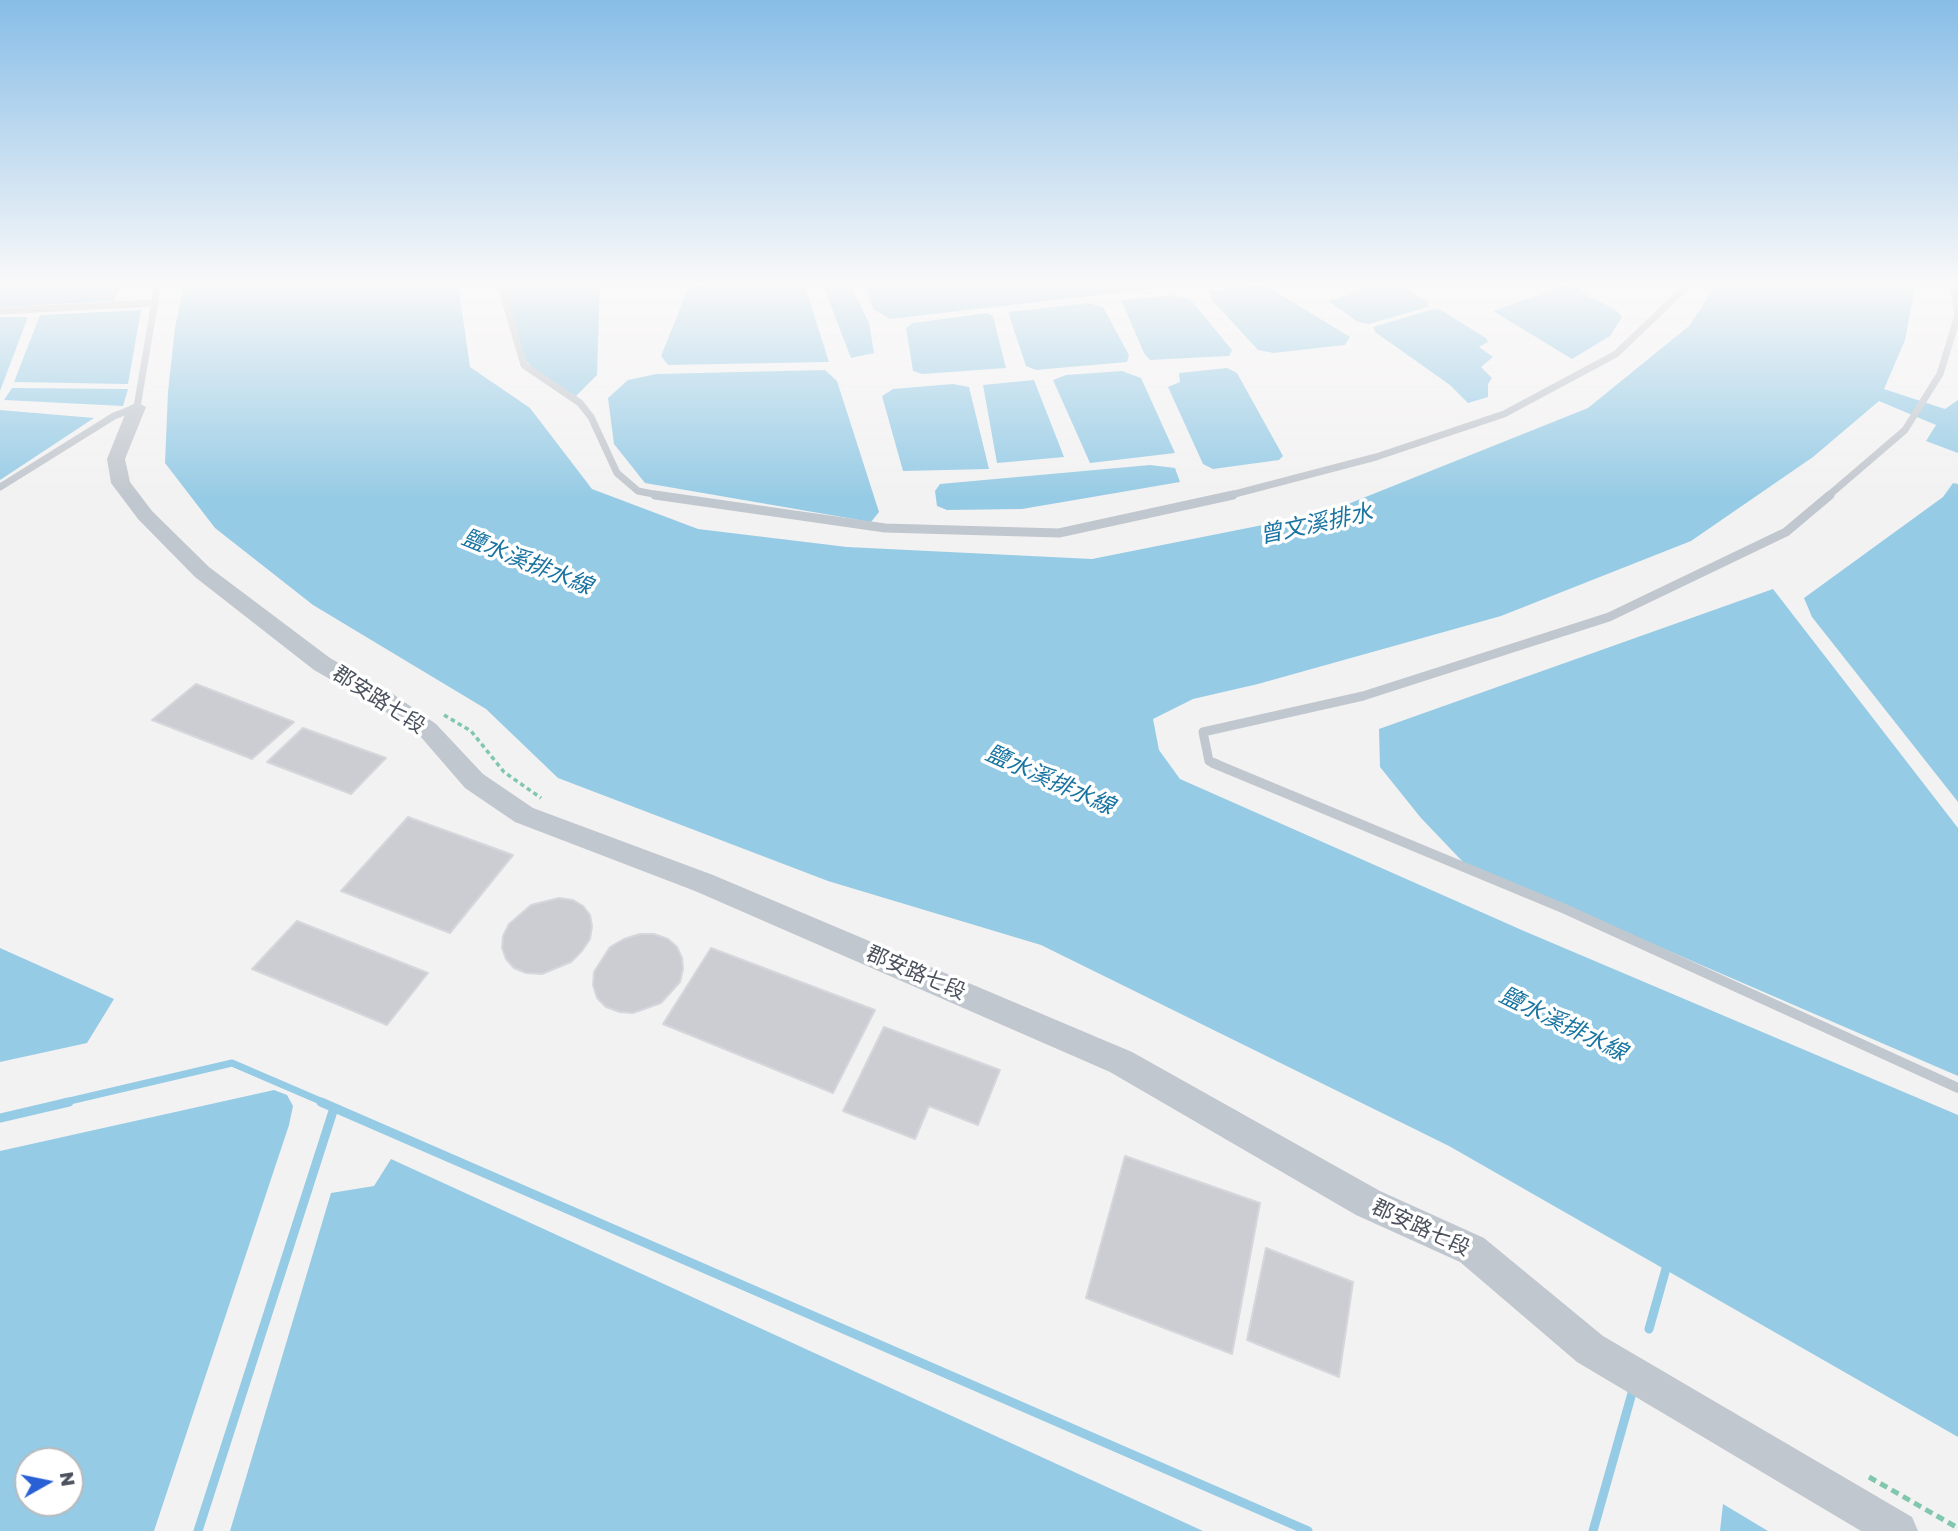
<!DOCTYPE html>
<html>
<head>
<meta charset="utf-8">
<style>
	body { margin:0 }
	#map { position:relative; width:1958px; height:1531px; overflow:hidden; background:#f3f2f2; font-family:"Golos Text",sans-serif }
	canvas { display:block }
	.north { position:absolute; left:14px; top:1447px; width:70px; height:70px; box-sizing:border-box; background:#fff; border:2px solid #b7babe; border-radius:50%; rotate:81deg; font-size:19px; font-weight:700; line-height:28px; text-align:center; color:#4b525d }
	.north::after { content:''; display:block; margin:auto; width:24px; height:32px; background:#2a60d5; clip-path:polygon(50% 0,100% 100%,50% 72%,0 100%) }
</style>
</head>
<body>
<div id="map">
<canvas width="1958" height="1531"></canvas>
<div class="north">N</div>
</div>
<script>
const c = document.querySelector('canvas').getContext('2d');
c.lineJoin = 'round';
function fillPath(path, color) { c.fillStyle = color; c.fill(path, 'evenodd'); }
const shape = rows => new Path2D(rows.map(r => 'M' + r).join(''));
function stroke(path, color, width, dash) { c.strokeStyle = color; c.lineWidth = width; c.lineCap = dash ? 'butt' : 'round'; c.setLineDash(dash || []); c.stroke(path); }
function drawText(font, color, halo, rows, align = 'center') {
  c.font = font + ' "Golos Text","Noto Sans TC",sans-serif'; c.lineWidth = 7; c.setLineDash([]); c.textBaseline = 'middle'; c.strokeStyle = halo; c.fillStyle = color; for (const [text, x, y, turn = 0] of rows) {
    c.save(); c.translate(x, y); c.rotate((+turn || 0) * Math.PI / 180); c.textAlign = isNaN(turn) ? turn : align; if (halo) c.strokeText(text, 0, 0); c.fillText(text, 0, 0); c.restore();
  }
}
fillPath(shape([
	[0,283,124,283,114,301,0,307],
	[184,283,458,283,470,367,530,408,592,489,698,529,847,547,1092,559,1328,512,1588,408,1689,326,1718,283,1916,283,1905,340,1884,389,1945,409,1958,400,1958,453,1926,441,1936,425,1879,401,1813,457,1691,541,1501,616,1258,684,1193,699,1153,719,1159,750,1180,779,1524,931,1958,1115,1958,1437,1449,1146,1041,945,828,881,558,778,486,709,313,605,215,528,165,463,168,392,175,328],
	[501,283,600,283,597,375,576,396,545,379,523,358],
	[707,283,804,283,829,362,668,365,661,356,688,289],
	[822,283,850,283,869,323,874,353,851,358],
	[865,283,1202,283,890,319,873,309],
	[1386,283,1398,284,1428,302,1428,307,1369,324,1358,322,1328,301],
	[1572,283,1586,295,1615,309,1622,317,1610,336,1572,359,1493,311],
	[1258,286,1273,290,1350,337,1345,345,1274,353,1258,350,1211,299,1209,291],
	[1177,295,1191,300,1232,350,1229,356,1150,360,1144,353,1121,300],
	[1088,303,1103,307,1129,355,1127,362,1036,370,1026,366,1008,312],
	[1433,309,1441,310,1486,338,1488,342,1479,347,1493,357,1481,367,1492,378,1488,384,1488,397,1468,403,1450,385,1375,332,1373,327],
	[141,310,128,384,14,382,40,315],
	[987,313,993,316,1006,368,922,374,913,371,906,328,913,323],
	[0,317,28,317,0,391],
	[1227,368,1237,373,1283,456,1279,460,1213,469,1203,464,1168,387,1180,382,1179,373],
	[825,370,837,381,879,512,871,522,645,483,614,444,608,398,628,380,656,374],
	[1122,371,1141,378,1175,453,1090,463,1053,380,1066,375],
	[1034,380,1064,457,997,463,983,385],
	[953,384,969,387,989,469,903,471,882,396,893,389],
	[12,388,128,389,123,406,4,400],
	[0,410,94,418,0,480],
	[1150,465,1175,468,1180,482,1022,509,947,510,937,506,935,491,940,484],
	[1953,483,1958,484,1958,802,1812,617,1804,598,1943,497],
	[1773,589,1958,828,1958,1076,1463,862,1421,818,1380,767,1379,729],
	[0,948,114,999,87,1043,0,1062],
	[274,1090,287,1095,293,1106,289,1125,154,1531,0,1531,0,1151],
	[70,1461,70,1503,28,1503,28,1461],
	[391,1159,1203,1531,230,1531,331,1193,374,1186],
	[1723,1504,1768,1531,1720,1531]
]), '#96cbe5');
stroke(shape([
	[61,1103,232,1063,325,1103]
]), '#96cbe5', 7);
stroke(shape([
	[321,1102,1308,1531],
	[0,1118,69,1102],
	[1649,1329,1667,1265],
	[198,1531,334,1108],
	[1593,1531,1634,1386]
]), '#96cbe5', 9);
const building = shape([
	[196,684,294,722,252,759,152,720,196,684],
	[303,728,386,758,351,794,267,762,303,728],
	[408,817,513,855,450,933,341,891,408,817],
	[559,898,573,900,583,906,590,915,592,926,590,939,582,951,571,962,542,974,526,973,514,968,506,959,502,948,503,936,509,924,531,905,559,898],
	[297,921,428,973,387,1025,252,969,297,921],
	[640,934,654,934,668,939,677,947,682,958,683,969,680,982,661,1003,633,1013,620,1012,606,1007,597,998,593,985,594,972,610,947,624,939,640,934],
	[711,948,875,1010,833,1093,663,1024,711,948],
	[884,1027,1000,1070,978,1125,929,1106,915,1139,843,1111,884,1027],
	[1125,1156,1260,1203,1232,1354,1086,1298,1125,1156],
	[1266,1248,1353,1282,1339,1377,1247,1340,1266,1248]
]);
fillPath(building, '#cccdd3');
stroke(building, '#d6d7dc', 2);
stroke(shape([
	[444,715,471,731,504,772,541,798]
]), '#80c7ad', 3.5, [4.5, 3.5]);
stroke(shape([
	[1869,1477,1958,1528]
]), '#80c7ad', 5, [8, 5]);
stroke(shape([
	[500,283,524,365,580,403,591,417,617,473,638,491,664,496],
	[0,311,153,303],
	[0,487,114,416,137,407,158,283],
	[1227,496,1376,457,1504,414,1616,354,1690,283],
	[1828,496,1905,430,1940,374,1958,315,1953,283]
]), '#c1c7ce', 7);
stroke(shape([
	[655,495,885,528,1059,533,1233,495],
	[1217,764,1209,761,1203,732,1363,696,1609,617,1786,532,1830,495]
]), '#c1c7ce', 9);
stroke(shape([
	[1213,763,1565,909,1958,1088]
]), '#c1c7ce', 10);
fillPath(shape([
	[137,402,146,407,125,459,130,482,152,511,209,567,330,658,393,694,436,724,483,774,533,808,713,875,1132,1052,1380,1191,1484,1238,1603,1336,1912,1517,1918,1531,1861,1531,1577,1362,1460,1262,1356,1215,1110,1072,695,891,515,822,465,788,420,736,377,706,314,670,195,577,138,519,111,483,107,459,128,407,137,402]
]), '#c1c7ce');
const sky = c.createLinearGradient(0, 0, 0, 498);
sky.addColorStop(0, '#87bde7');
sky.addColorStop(0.57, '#faf9f9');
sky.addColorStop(1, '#faf9f900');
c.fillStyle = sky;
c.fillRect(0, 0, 1958, 498);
drawText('21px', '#4b525d', '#fff', [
	["郡安路七段",379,700,33],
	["郡安路七段",916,973,23],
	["郡安路七段",1421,1228,25]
]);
drawText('italic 23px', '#1a74a1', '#fff', [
	["曾文溪排水",1316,524,-12],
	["鹽水溪排水線",527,562,22],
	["鹽水溪排水線",1050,780,24],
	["鹽水溪排水線",1563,1024,26]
]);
</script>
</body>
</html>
